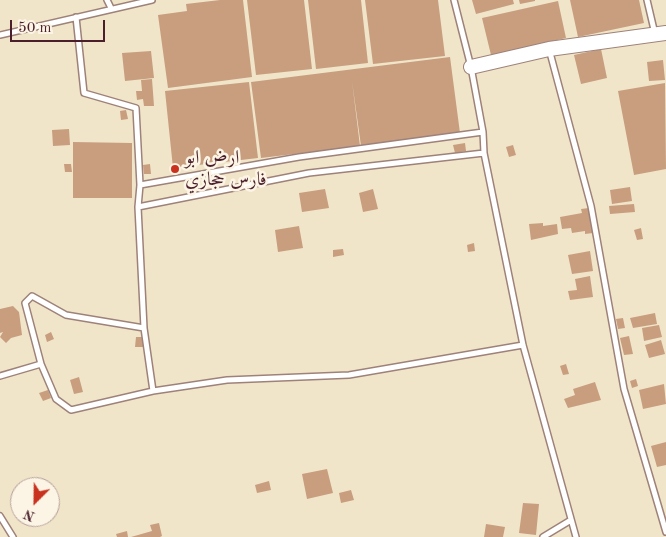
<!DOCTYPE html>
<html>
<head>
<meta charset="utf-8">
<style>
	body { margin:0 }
	#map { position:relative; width:666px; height:537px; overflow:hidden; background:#f1e5c9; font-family:"Old Standard TT",serif }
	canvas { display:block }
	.north { position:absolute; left:10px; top:477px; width:50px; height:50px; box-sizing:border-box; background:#fcf5e5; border:1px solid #b59f9b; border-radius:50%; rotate:203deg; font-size:14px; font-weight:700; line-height:20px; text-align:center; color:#4a1f2b }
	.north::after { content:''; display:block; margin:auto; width:18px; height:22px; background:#c8321e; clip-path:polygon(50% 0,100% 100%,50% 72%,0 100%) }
	.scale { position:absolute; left:10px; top:20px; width:95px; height:22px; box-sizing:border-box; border:2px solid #4a1f2b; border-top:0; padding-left:6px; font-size:15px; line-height:18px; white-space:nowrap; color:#4a1f2b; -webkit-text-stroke:4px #fcf5e5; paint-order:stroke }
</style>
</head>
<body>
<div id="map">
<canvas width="666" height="537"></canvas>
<div class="north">N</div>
<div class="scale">50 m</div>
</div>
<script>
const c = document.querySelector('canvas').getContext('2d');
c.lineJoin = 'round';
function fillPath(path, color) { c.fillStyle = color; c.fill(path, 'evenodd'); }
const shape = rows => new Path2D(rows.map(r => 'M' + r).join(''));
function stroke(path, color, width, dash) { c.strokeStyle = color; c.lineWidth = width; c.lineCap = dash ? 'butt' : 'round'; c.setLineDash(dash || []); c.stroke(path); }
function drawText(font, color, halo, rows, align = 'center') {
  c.font = font + ' "Old Standard TT",Amiri,serif'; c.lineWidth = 5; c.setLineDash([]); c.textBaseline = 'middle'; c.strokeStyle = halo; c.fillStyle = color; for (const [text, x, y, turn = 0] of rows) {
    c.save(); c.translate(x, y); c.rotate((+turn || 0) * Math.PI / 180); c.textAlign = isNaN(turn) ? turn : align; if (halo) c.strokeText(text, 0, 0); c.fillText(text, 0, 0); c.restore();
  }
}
fillPath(shape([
	[220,0,243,0,252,77,168,88,158,15,187,11,186,4],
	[247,0,304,0,312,69,256,75],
	[308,0,361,0,368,63,316,69],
	[365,0,438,0,445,56,373,64],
	[472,0,513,0,514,4,476,14],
	[519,0,535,0,535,1,520,4],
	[570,0,639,0,644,23,578,37],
	[558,1,566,38,491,55,482,18],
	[601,49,607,78,581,84,574,55],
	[151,51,154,78,125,81,122,53],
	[450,57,460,133,361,146,352,81,360,146,261,158,251,82],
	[663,60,665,80,649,81,647,62],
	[152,79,154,106,144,106,143,99,137,100,136,91,142,91,141,80],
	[249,82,258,158,173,168,165,91],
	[665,83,666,169,634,175,618,91],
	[126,110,128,119,121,120,120,111],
	[69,129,70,145,53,146,52,130],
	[73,142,132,143,132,198,73,198],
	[465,143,466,151,455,153,453,145],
	[513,145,516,155,509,157,506,147],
	[64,164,71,164,72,172,65,172],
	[150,164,151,174,144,174,143,165],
	[630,187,632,201,612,204,610,190],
	[325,189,329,208,302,212,299,193],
	[373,189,378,209,363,212,359,193],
	[634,204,635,212,610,214,609,206],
	[589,208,593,233,585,234,585,231,572,233,571,228,562,229,560,217,582,213,581,209],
	[543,223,543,226,557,224,558,234,531,240,529,224],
	[299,226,303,248,278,252,275,230],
	[641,228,643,239,637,240,634,230],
	[474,243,475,251,468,252,467,245],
	[343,249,344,255,333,257,333,250],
	[590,251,593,271,572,274,568,255],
	[590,276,593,297,570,300,568,291,577,290,575,279],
	[13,306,19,312,22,335,11,338,6,343,0,337,3,332,0,333,0,309],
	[655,313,657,324,633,328,630,318],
	[623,318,625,328,618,329,616,319],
	[659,325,662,337,644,341,642,328],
	[51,332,54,339,47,342,45,335],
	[629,336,633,354,624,355,620,338],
	[136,337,143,337,143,347,135,347],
	[661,340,665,354,649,358,645,345],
	[566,364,569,374,563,375,560,366],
	[79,377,83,392,74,394,70,380],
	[636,379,638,386,632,388,630,381],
	[595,382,601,400,568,408,564,399,575,395,573,389],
	[664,384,666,404,643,409,639,390],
	[48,390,51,398,43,401,39,393],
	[666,442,666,465,657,467,651,446],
	[327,469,333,493,307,499,302,474],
	[269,481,271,490,257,493,255,485],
	[351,490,354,500,341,503,339,493],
	[523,503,539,504,536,535,519,533],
	[159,523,162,536,160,537,131,537,152,531,150,525],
	[486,524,505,527,503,537,484,537],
	[127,531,128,537,117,537,116,534]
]), '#c89e7f');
const lane = shape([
	[107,0,111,8],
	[454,0,471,67,483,132,484,153,523,345,576,537],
	[647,0,655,34],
	[0,35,152,0],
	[549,49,591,206,624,389,666,532],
	[140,185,299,157,483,132],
	[138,207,309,173,484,153],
	[144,328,153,391,227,380,349,375,523,345],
	[41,364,56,399,71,410,153,391],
	[0,376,41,364,25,303,32,296,66,315,144,328,138,207,140,185,136,108,84,93,76,17],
	[0,516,13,537],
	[543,537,571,520]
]);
const secondary = shape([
	[471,67,549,49,666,33]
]);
stroke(lane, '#9e827a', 8);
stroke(secondary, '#9e827a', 16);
stroke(lane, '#fff', 5);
stroke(secondary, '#fff', 14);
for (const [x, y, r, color] of [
	[175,169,5,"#c8321e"]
]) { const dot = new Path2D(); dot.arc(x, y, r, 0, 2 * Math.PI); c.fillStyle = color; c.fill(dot); stroke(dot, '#fcf5e5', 2); }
drawText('19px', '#4a1f2b', '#fcf5e5', [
	["ارض ابو",185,158],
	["فارس حجازي",185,180]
], 'left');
</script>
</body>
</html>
